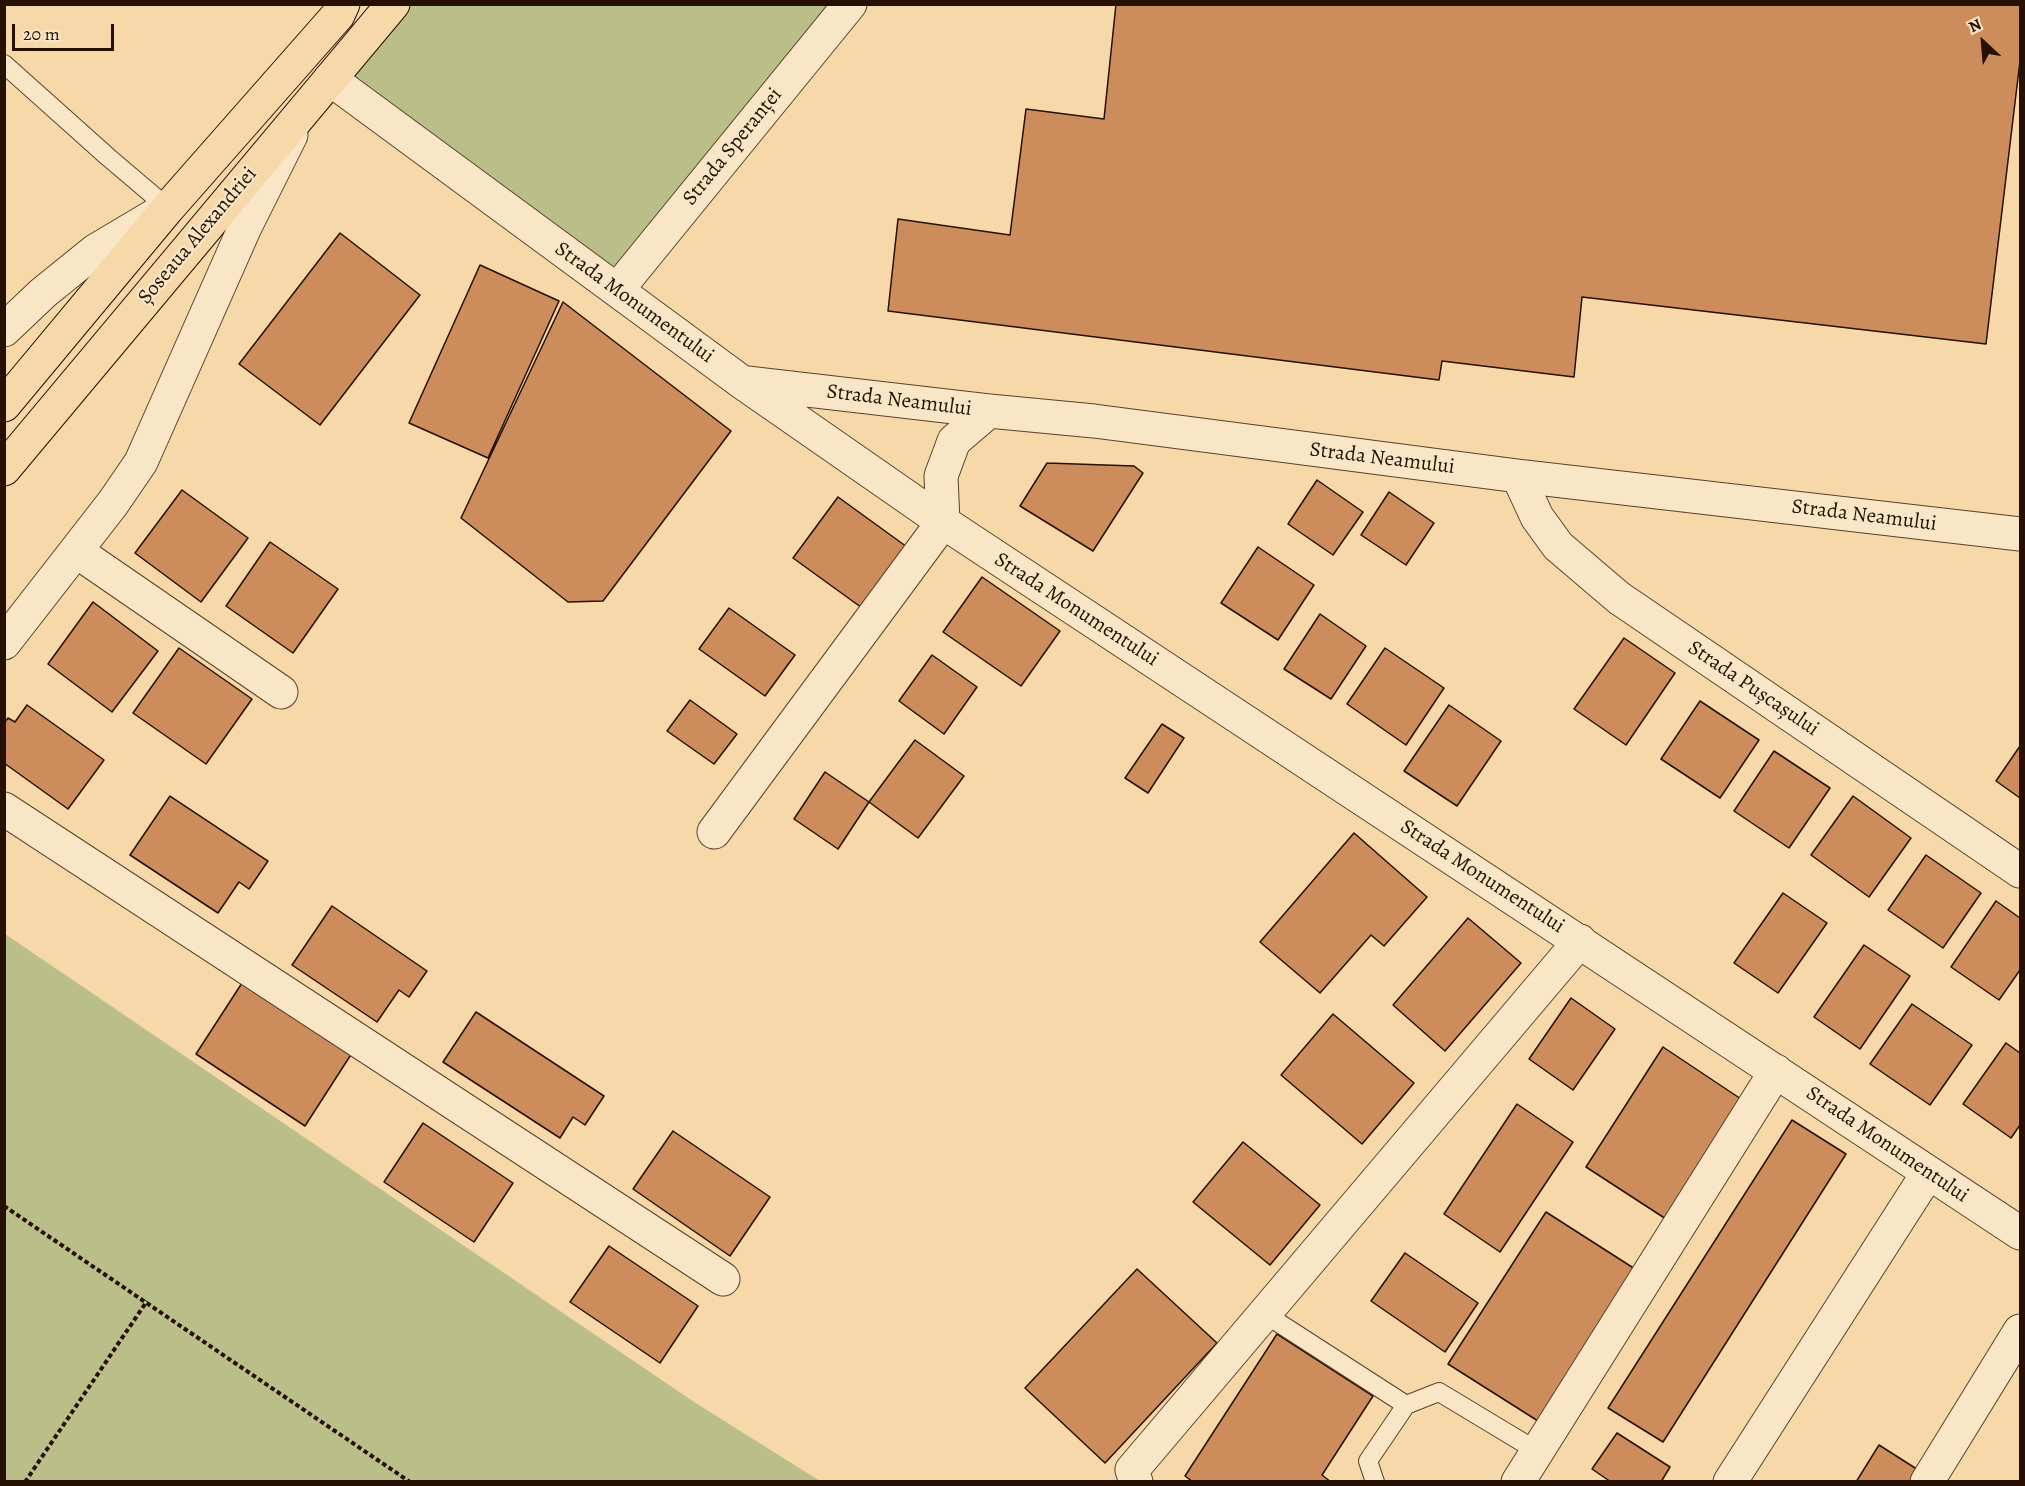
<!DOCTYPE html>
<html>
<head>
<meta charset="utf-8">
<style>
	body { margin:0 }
	#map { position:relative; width:2025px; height:1486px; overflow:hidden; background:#f6d8a9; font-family:Alegreya,serif }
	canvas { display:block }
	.frame { position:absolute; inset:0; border:6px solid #251001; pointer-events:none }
	.north { position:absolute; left:1953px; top:12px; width:60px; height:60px; -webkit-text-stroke:4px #f9e6c7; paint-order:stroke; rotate:334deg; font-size:16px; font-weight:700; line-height:24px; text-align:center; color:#251001 }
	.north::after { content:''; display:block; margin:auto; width:21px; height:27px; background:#251001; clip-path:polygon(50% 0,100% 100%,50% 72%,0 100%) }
	.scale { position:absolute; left:12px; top:24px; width:102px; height:27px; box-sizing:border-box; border:3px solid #251001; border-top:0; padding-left:8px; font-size:18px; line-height:21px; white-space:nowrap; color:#251001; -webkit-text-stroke:4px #f9e6c7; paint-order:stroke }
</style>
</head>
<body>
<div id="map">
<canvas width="2025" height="1486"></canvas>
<div class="frame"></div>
<div class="north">N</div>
<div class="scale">20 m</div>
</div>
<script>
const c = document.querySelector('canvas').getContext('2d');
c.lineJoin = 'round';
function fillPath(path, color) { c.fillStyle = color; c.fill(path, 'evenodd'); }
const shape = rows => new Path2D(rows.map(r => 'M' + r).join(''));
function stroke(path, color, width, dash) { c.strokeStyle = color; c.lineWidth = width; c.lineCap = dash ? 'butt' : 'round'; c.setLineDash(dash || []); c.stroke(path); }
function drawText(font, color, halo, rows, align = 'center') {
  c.font = font + ' Alegreya,serif'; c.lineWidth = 4.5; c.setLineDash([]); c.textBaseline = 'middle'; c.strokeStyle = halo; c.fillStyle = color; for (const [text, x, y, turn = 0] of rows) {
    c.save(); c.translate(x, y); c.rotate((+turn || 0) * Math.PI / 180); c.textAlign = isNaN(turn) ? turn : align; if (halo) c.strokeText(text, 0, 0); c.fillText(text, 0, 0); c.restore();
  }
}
fillPath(shape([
	[393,5,850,5,617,290,330,79],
	[5,934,694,1402,820,1481,5,1481]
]), '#babf8a');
const building = shape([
	[1116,4,2020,4,2020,61,1986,344,1582,297,1574,377,1442,361,1439,380,888,311,898,219,1010,235,1026,109,1104,119,1116,4],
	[340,233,420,295,320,425,239,364,340,233],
	[480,265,559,301,488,458,409,423,480,265],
	[563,302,731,431,603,601,568,602,461,518,563,302],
	[1047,463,1134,466,1143,473,1093,551,1020,506,1047,463],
	[1317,480,1363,512,1333,555,1288,524,1317,480],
	[182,490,248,538,201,602,135,553,182,490],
	[1389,492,1434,523,1406,565,1361,535,1389,492],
	[838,497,914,552,869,613,793,558,838,497],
	[270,542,338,589,293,653,226,606,270,542],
	[1258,547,1314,585,1278,640,1221,603,1258,547],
	[982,577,1060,631,1021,686,943,632,982,577],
	[93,602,158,651,112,712,48,664,93,602],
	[729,608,795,655,765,696,699,649,729,608],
	[1320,614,1366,646,1331,699,1284,669,1320,614],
	[1624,638,1675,673,1626,745,1574,709,1624,638],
	[179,648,252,699,206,764,133,713,179,648],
	[1385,648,1444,688,1406,745,1347,704,1385,648],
	[932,655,977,687,944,734,899,701,932,655],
	[690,700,737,734,714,764,667,731,690,700],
	[1700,701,1759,740,1720,798,1661,759,1700,701],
	[27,705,104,760,68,809,4,763,4,723,8,718,15,722,27,705],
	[1449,705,1501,741,1457,806,1404,771,1449,705],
	[1162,724,1184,738,1148,793,1125,778,1162,724],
	[915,740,964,776,918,838,869,802,915,740],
	[2020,746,2020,798,1996,781,2020,746],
	[1774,751,1830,788,1789,848,1734,811,1774,751],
	[825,772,869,802,838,849,794,819,825,772],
	[170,796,268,861,249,889,239,882,218,913,130,855,170,796],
	[1853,796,1911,838,1869,897,1811,855,1853,796],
	[1354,833,1427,897,1384,946,1371,935,1320,993,1260,942,1354,833],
	[1926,855,1981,893,1943,948,1888,910,1926,855],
	[1783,893,1827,923,1778,993,1734,963,1783,893],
	[1996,901,2020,918,2020,970,1999,1000,1951,967,1996,901],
	[332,906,427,971,409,997,399,990,377,1022,292,965,332,906],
	[1468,918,1521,963,1445,1051,1393,1005,1468,918],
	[1864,945,1910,976,1860,1049,1814,1017,1864,945],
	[242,983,352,1053,305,1126,196,1054,242,983],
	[1571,998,1615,1029,1573,1090,1529,1059,1571,998],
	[1912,1004,1972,1045,1930,1105,1870,1064,1912,1004],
	[476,1012,604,1096,585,1125,573,1117,560,1138,443,1062,476,1012],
	[1333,1014,1414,1083,1362,1144,1281,1075,1333,1014],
	[2006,1043,2020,1053,2020,1125,2011,1138,1963,1104,2006,1043],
	[1663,1047,1744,1101,1666,1219,1586,1167,1663,1047],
	[1517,1104,1573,1142,1500,1252,1444,1214,1517,1104],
	[1792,1120,1846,1154,1663,1442,1608,1408,1792,1120],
	[423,1123,513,1183,474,1242,384,1182,423,1123],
	[673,1131,770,1197,730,1256,633,1189,673,1131],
	[1243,1142,1320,1205,1270,1265,1193,1202,1243,1142],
	[1546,1212,1635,1269,1538,1421,1448,1364,1546,1212],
	[609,1246,698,1306,660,1363,570,1302,609,1246],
	[1405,1253,1478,1303,1445,1352,1371,1301,1405,1253],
	[1137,1269,1217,1343,1105,1463,1025,1388,1137,1269],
	[1277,1334,1373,1396,1322,1475,1331,1482,1193,1482,1185,1476,1277,1334],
	[1617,1433,1670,1467,1661,1482,1611,1482,1592,1469,1617,1433],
	[1879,1445,1923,1473,1918,1482,1856,1482,1879,1445]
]);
fillPath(building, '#cd8c5b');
stroke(building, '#251001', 1.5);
const service = shape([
	[4,64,108,157,168,208],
	[1265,1314,1406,1405,1439,1392,1537,1451],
	[1375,1482,1368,1461,1406,1405]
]);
const minor = shape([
	[330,79,743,383,943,522,2020,1233],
	[617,290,850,4],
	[4,330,43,293,95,251,164,210],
	[747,383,989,411,1094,421,1518,476,2020,534],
	[1518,476,1537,517,1558,546,1619,598,2020,871],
	[76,551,281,692],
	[4,643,113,503,141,462,245,227,291,135],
	[4,809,723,1279],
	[714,832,943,522,941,476,954,441,989,411],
	[1136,1482,1132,1470,1580,941],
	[1518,1482,1776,1071],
	[1730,1482,1928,1173],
	[1927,1482,2020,1331]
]);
const primary = shape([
	[4,405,168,208,338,15,343,4],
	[4,469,393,4]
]);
stroke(service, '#59422b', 20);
stroke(minor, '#59422b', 35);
stroke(primary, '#251001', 35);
stroke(shape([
	[4,1206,410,1482],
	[25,1482,147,1301]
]), '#251001', 4, [4.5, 3]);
stroke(service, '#f9e6c7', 18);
stroke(minor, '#f9e6c7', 33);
stroke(primary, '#f6d8a9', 33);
drawText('21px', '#251001', '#f9e6c7', [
	["Strada Speranței",733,147,-51],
	["Șoseaua Alexandriei",198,236,-50],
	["Strada Monumentului",634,303,36],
	["Strada Neamului",899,401,7],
	["Strada Neamului",1382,459,7],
	["Strada Neamului",1864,516,7],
	["Strada Monumentului",1076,610,33],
	["Strada Pușcașului",1753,689,34],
	["Strada Monumentului",1482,877,33],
	["Strada Monumentului",1887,1145,34]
]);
</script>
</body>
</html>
